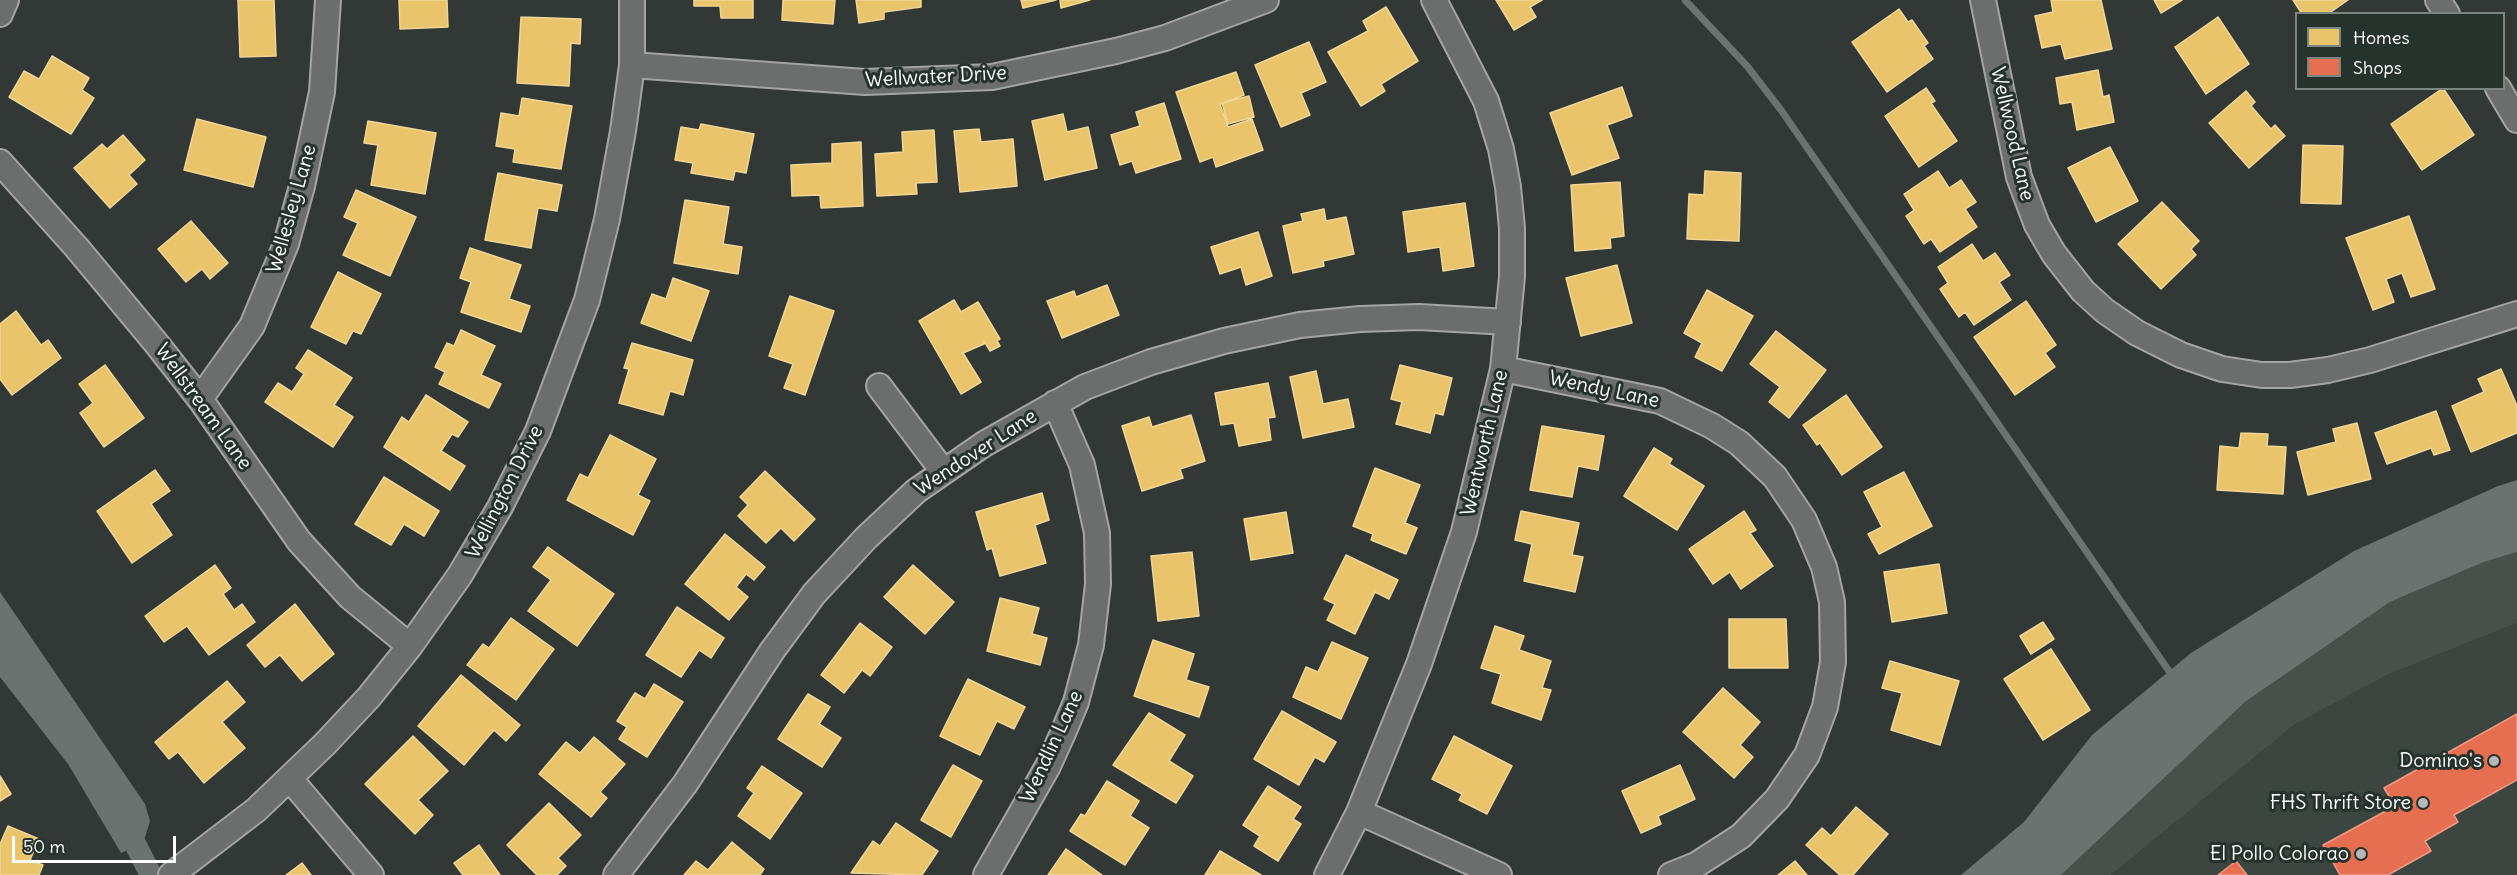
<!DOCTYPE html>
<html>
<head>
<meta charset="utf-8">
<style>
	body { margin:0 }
	#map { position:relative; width:2517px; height:875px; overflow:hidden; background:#323835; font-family:Delius,sans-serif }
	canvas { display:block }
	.legend { position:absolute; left:2295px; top:12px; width:210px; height:78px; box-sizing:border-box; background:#26332d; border:2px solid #7d8581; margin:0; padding:8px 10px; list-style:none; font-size:18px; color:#fff }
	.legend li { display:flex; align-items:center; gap:12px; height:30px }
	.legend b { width:30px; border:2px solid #7d8581 }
	.scale { position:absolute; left:12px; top:836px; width:164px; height:27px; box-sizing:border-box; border:3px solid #fff; border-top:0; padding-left:8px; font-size:18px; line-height:21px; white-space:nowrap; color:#fff; -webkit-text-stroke:4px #26332d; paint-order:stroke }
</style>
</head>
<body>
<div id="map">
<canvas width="2517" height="875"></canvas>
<ul class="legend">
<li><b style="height:16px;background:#e9c46a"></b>Homes</li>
<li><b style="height:16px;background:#e76f51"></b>Shops</li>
</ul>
<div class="scale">50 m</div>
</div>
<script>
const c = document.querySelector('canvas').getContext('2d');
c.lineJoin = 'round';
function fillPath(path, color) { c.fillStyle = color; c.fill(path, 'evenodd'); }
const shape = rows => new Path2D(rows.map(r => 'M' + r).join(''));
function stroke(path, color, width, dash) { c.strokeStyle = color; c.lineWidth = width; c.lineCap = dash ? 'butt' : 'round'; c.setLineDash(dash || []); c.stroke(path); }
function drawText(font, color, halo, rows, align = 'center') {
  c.font = font + ' Delius,sans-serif'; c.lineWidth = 6; c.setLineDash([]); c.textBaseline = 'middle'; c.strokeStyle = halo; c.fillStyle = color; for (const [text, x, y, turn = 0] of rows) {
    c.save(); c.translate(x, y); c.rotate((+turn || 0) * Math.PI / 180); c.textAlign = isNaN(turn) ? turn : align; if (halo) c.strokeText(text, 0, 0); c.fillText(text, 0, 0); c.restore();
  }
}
fillPath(shape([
	[2517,623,2517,875,2111,875,2295,724,2389,674]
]), '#3b4640');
fillPath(shape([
	[2517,552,2517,623,2389,674,2295,724,2111,875,2061,875,2245,702,2390,602,2484,562]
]), '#47504b');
fillPath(shape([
	[2517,480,2517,552,2484,562,2390,602,2245,702,2061,875,1961,875,2024,822,2092,735,2191,653,2354,551,2498,486],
	[0,592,145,804,150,821,143,844,121,853,68,764,0,677]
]), '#6a736f');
const homes = shape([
	[238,0,274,0,276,56,240,57,238,0],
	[399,0,447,0,448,27,400,29,399,0],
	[694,0,753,0,753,18,721,18,720,6,694,6,694,0],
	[783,0,835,0,833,24,782,20,783,0],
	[856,0,921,0,921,7,884,12,884,19,859,23,856,0],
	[1021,0,1056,0,1023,8,1021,0],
	[1060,0,1090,0,1061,8,1060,0],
	[1496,0,1542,0,1530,7,1536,17,1514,30,1496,0],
	[2051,0,2101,0,2112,49,2065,59,2061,44,2042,48,2035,16,2053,12,2051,0],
	[2154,0,2182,0,2161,13,2154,0],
	[2293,0,2348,0,2328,14,2302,14,2293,0],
	[1386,7,1418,61,1381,84,1385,91,1361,106,1328,52,1368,31,1363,21,1386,7],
	[1899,9,1908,22,1912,20,1928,43,1924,46,1933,59,1887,92,1852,42,1899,9],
	[521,17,581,19,580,44,571,43,569,86,517,83,521,17],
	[2218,17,2249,64,2206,94,2175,47,2218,17],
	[1309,42,1326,82,1301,93,1310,115,1281,127,1255,65,1309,42],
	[52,56,89,78,82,90,94,98,71,134,9,97,24,71,39,79,52,56],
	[2098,70,2103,97,2109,95,2114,122,2077,130,2072,102,2060,104,2056,78,2098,70],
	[1236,72,1244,95,1220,104,1228,127,1252,119,1263,150,1216,167,1213,157,1200,162,1176,92,1236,72],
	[1622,87,1632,116,1607,125,1619,158,1572,175,1550,113,1622,87],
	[1926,88,1935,101,1931,103,1957,141,1919,167,1885,116,1926,88],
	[2443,88,2474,135,2422,170,2391,124,2443,88],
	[2246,91,2255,102,2251,106,2271,129,2275,125,2285,136,2249,168,2209,123,2246,91],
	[1249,96,1254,117,1228,124,1222,103,1249,96],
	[522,98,572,106,561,169,513,162,515,149,496,146,501,113,519,116,522,98],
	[1164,103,1181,159,1136,173,1132,161,1120,165,1111,135,1140,126,1136,112,1164,103],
	[1063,114,1067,132,1088,127,1097,168,1045,180,1032,121,1063,114],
	[197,119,266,137,253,187,184,170,197,119],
	[368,121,436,133,425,194,371,185,378,145,364,143,368,121],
	[701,124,754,134,746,173,735,171,733,180,691,173,693,163,675,160,681,127,699,130,701,124],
	[979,129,981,142,1013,139,1017,186,960,192,954,131,979,129],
	[934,130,937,182,916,183,917,194,877,196,875,154,903,152,902,132,934,130],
	[123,135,145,160,129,175,137,184,110,208,74,168,102,144,107,149,123,135],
	[861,142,863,206,821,208,820,195,792,196,791,165,832,163,832,144,861,142],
	[2303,145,2343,146,2341,204,2301,203,2303,145],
	[2110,147,2138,201,2096,222,2068,168,2110,147],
	[1705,171,1741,173,1739,241,1687,239,1689,194,1704,195,1705,171],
	[1938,171,1949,188,1961,180,1976,202,1965,209,1977,227,1940,252,1931,239,1924,244,1906,216,1914,210,1904,194,1938,171],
	[498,173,562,185,557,211,538,208,531,248,485,240,498,173],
	[1620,182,1624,236,1610,238,1611,248,1575,251,1571,185,1620,182],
	[356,190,416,217,390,276,343,255,358,223,344,217,356,190],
	[685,200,729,207,723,244,742,247,738,274,674,263,685,200],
	[2162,202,2199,241,2191,249,2196,255,2161,289,2118,244,2162,202],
	[1465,203,1474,266,1443,271,1440,247,1408,252,1403,212,1465,203],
	[1324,209,1326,221,1346,217,1354,254,1323,261,1324,266,1293,273,1283,226,1303,221,1301,214,1324,209],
	[2409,216,2435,289,2411,297,2402,273,2386,279,2394,302,2373,310,2346,238,2409,216],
	[191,221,228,263,210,279,202,269,186,282,158,249,191,221],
	[1258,232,1272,276,1246,285,1241,267,1220,274,1211,247,1258,232],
	[1972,244,1983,261,1995,253,2010,275,1999,282,2011,300,1974,325,1965,312,1959,317,1940,289,1948,283,1938,267,1972,244],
	[470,248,521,265,509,299,530,306,521,332,461,312,471,282,460,278,470,248],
	[1617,265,1632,323,1581,336,1566,278,1617,265],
	[338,272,381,294,361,334,353,331,346,344,311,327,338,272],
	[673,278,709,291,691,341,641,323,652,294,666,299,673,278],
	[1107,285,1119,315,1062,338,1047,301,1074,291,1076,297,1107,285],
	[1707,290,1753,316,1722,371,1695,357,1702,343,1684,333,1707,290],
	[790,296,834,311,805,395,784,388,793,364,769,356,790,296],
	[954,300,961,312,978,302,1000,339,997,341,1000,346,990,351,984,341,984,344,963,353,981,382,961,394,919,321,954,300],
	[2026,301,2056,345,2045,353,2055,367,2015,395,1974,337,2026,301],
	[16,311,41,345,48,340,61,358,12,395,0,379,0,324,16,311],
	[461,330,495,346,481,375,501,384,489,408,439,384,445,372,435,367,447,343,454,346,461,330],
	[1776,331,1826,370,1789,418,1769,402,1780,387,1750,364,1776,331],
	[632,343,693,360,683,395,670,391,663,415,619,403,629,369,624,368,632,343],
	[308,350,352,378,334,405,353,417,333,447,265,402,278,383,292,392,304,374,296,368,308,350],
	[105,365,144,418,104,447,80,413,93,403,79,384,105,365],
	[1400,365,1452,378,1443,415,1435,413,1430,433,1396,424,1402,402,1391,399,1400,365],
	[2501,369,2517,406,2517,433,2471,452,2452,406,2484,392,2478,379,2501,369],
	[1316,371,1323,404,1348,399,1354,427,1303,438,1290,377,1316,371],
	[1268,383,1275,417,1268,418,1271,440,1239,446,1234,423,1221,425,1215,393,1268,383],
	[426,395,468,422,458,437,452,434,441,451,465,466,450,490,384,447,402,417,409,422,426,395],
	[1846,395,1882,447,1842,475,1820,443,1817,445,1803,425,1846,395],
	[2436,411,2450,450,2434,455,2431,448,2387,464,2375,433,2436,411],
	[1191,415,1205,461,1180,469,1183,478,1142,491,1122,426,1149,417,1152,427,1191,415],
	[2357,423,2371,479,2308,495,2297,452,2336,442,2333,429,2357,423],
	[1542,426,1604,436,1598,470,1578,466,1572,497,1530,490,1542,426],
	[2241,433,2268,434,2267,446,2286,447,2283,494,2217,490,2220,446,2239,448,2241,433],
	[610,435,656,459,638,495,650,501,633,535,567,500,580,474,588,478,610,435],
	[1654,448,1672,459,1669,464,1704,486,1677,530,1624,496,1654,448],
	[1375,468,1420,485,1405,523,1417,528,1406,554,1371,540,1373,534,1353,526,1375,468],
	[155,470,170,491,151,504,172,535,132,563,97,511,155,470],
	[765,471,815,519,794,541,781,528,766,543,738,516,748,505,740,497,765,471],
	[1904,472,1932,526,1879,554,1868,534,1882,527,1864,492,1904,472],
	[384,477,439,511,424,536,404,524,391,545,355,524,384,477],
	[1042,493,1049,520,1035,525,1046,563,1000,576,992,548,987,550,976,512,1042,493],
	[1521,511,1579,523,1572,555,1583,557,1575,592,1524,581,1532,544,1515,540,1521,511],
	[1744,511,1756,530,1750,533,1773,566,1741,589,1730,572,1713,584,1689,549,1744,511],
	[1286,512,1293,553,1251,560,1244,519,1286,512],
	[725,534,765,567,754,580,746,574,736,587,748,597,729,620,685,584,725,534],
	[548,547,614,594,577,646,528,611,551,580,533,567,548,547],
	[1192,552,1199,616,1158,621,1151,556,1192,552],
	[1346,555,1398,580,1389,599,1375,592,1355,634,1327,620,1335,604,1324,599,1346,555],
	[1939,564,1947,613,1892,622,1884,572,1939,564],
	[215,565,231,588,223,594,234,610,242,604,255,622,209,655,187,626,164,642,145,616,215,565],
	[913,565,954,602,925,634,884,597,913,565],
	[1000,598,1039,608,1032,634,1047,638,1040,665,987,651,1000,598],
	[295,604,334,654,302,681,280,655,265,667,247,645,295,604],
	[677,607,724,638,711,658,699,650,681,677,646,655,677,607],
	[511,618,554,649,516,700,467,665,483,644,489,648,511,618],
	[1729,619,1786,619,1788,668,1729,668,1729,619],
	[2043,622,2054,639,2031,654,2020,636,2043,622],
	[860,623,892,647,870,676,862,670,844,693,821,675,860,623],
	[1495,626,1524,636,1519,650,1551,661,1542,688,1551,690,1541,720,1492,703,1501,674,1481,668,1495,626],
	[1153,640,1194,654,1186,680,1209,687,1199,717,1134,696,1153,640],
	[1332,642,1368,658,1341,719,1293,697,1306,667,1318,672,1332,642],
	[2051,649,2090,710,2043,740,2004,679,2051,649],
	[1890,661,1959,681,1940,745,1891,730,1902,693,1882,688,1890,661],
	[461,675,520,725,506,741,494,730,464,765,418,726,461,675],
	[968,679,1025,707,1014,729,997,721,980,755,940,736,968,679],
	[227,681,245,702,222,722,245,748,204,783,178,752,169,759,155,742,227,681],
	[654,684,683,702,647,757,619,739,627,727,617,721,635,693,645,699,654,684],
	[1723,688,1760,722,1740,745,1753,757,1734,778,1683,732,1723,688],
	[808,694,830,707,819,724,841,738,822,767,778,739,808,694],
	[1282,711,1336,742,1324,762,1315,757,1299,785,1254,759,1282,711],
	[1149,713,1185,735,1169,761,1193,776,1176,803,1113,765,1149,713],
	[413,736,448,771,418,800,433,815,415,834,365,784,413,736],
	[1454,736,1512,766,1487,814,1459,800,1462,794,1432,779,1454,736],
	[594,737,625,764,600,792,607,798,591,817,539,774,566,742,580,753,594,737],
	[953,765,982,781,951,837,921,820,953,765],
	[1680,765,1695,799,1658,816,1661,824,1641,833,1622,791,1680,765],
	[762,766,802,793,770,839,738,816,754,793,747,788,762,766],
	[0,776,11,794,0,801,0,776],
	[1107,781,1139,801,1130,816,1149,828,1125,865,1070,831,1081,814,1085,816,1107,781],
	[1268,786,1301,807,1293,819,1301,824,1278,861,1254,846,1260,836,1243,825,1268,786],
	[549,803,581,835,558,858,566,866,557,875,537,875,507,845,549,803],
	[1856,807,1888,834,1853,875,1840,875,1806,845,1822,828,1831,836,1856,807],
	[896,823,938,851,922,875,851,873,873,841,880,846,896,823],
	[8,826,39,839,30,860,43,865,39,875,0,875,0,844,8,826],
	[732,842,764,869,760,875,684,875,696,861,708,870,732,842],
	[479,845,500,875,463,875,454,863,479,845],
	[1066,849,1102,875,1048,875,1066,849],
	[1220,851,1261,875,1205,875,1220,851],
	[1795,861,1807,875,1778,875,1795,861],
	[302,863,311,875,286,875,302,863]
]);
fillPath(homes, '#e9c46a');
stroke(homes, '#f0d697', 1.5);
const shops = shape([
	[2517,714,2517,780,2454,815,2458,822,2425,841,2431,851,2388,875,2340,875,2323,845,2395,806,2384,788,2517,714],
	[2236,861,2247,875,2218,875,2236,861]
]);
fillPath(shops, '#e76f51');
stroke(shops, '#ee9a85', 1.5);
stroke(shape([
	[1685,0,1747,66,1781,110,2169,671]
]), '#6a736f', 7);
stroke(shape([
	[123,820,151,875]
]), '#6a736f', 22);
const street = shape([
	[1983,0,2019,177,2037,225,2054,254,2083,291,2105,311,2137,333,2181,355,2222,369,2262,375,2290,375,2328,370,2370,360,2517,314],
	[2438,0,2447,14],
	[0,14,6,0],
	[632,65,865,82,992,77,1116,51,1165,38,1266,0],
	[2498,88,2517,120],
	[0,162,77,248,156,343,200,399,299,541,350,597,410,646],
	[1503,369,1660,401,1712,426,1739,443,1775,477,1804,520,1824,567,1832,602,1833,662,1825,707,1807,755,1777,799,1741,836,1696,865,1671,875],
	[879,386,943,471],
	[200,399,252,326,286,244,302,186,322,92,328,0],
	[290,779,371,875],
	[1359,812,1499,875],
	[171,875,256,810,325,744,369,697,410,646,460,575,500,507,538,431,587,300,607,219,623,131,632,65,632,0],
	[616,875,685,784,772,651,814,594,866,538,916,491,984,444,1085,387,1151,362,1224,341,1300,325,1360,319,1419,317,1508,322],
	[986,875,1048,766,1063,733,1076,702,1091,645,1098,584,1097,533,1082,465,1055,403],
	[1327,875,1359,812,1419,664,1464,532,1503,369,1512,277,1512,228,1508,187,1501,149,1486,101,1434,0]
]);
stroke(street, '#a3a5a4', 28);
stroke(street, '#6b6e6d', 24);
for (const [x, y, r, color] of [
	[2494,761,6,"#b7b9b8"],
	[2423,803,6,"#b7b9b8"],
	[2361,854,6,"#b7b9b8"]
]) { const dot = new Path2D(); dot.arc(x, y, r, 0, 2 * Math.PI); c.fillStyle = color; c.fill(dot); stroke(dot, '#26332d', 2); }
drawText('20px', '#fff', '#26332d', [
	["Wellwater Drive",936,77,-3],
	["Wellwood Lane",2012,134,77],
	["Wellesley Lane",292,209,-74],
	["Wendy Lane",1604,390,12],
	["Wellstream Lane",203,407,54],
	["Wentworth Lane",1485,443,-77],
	["Wendover Lane",976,453,-33],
	["Wellington Drive",505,492,-63],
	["Wendlin Lane",1052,747,-65]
]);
drawText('20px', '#fff', '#26332d', [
	["Domino's",2482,761],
	["FHS Thrift Store",2411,803],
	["El Pollo Colorao",2349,854]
], 'right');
</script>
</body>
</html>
